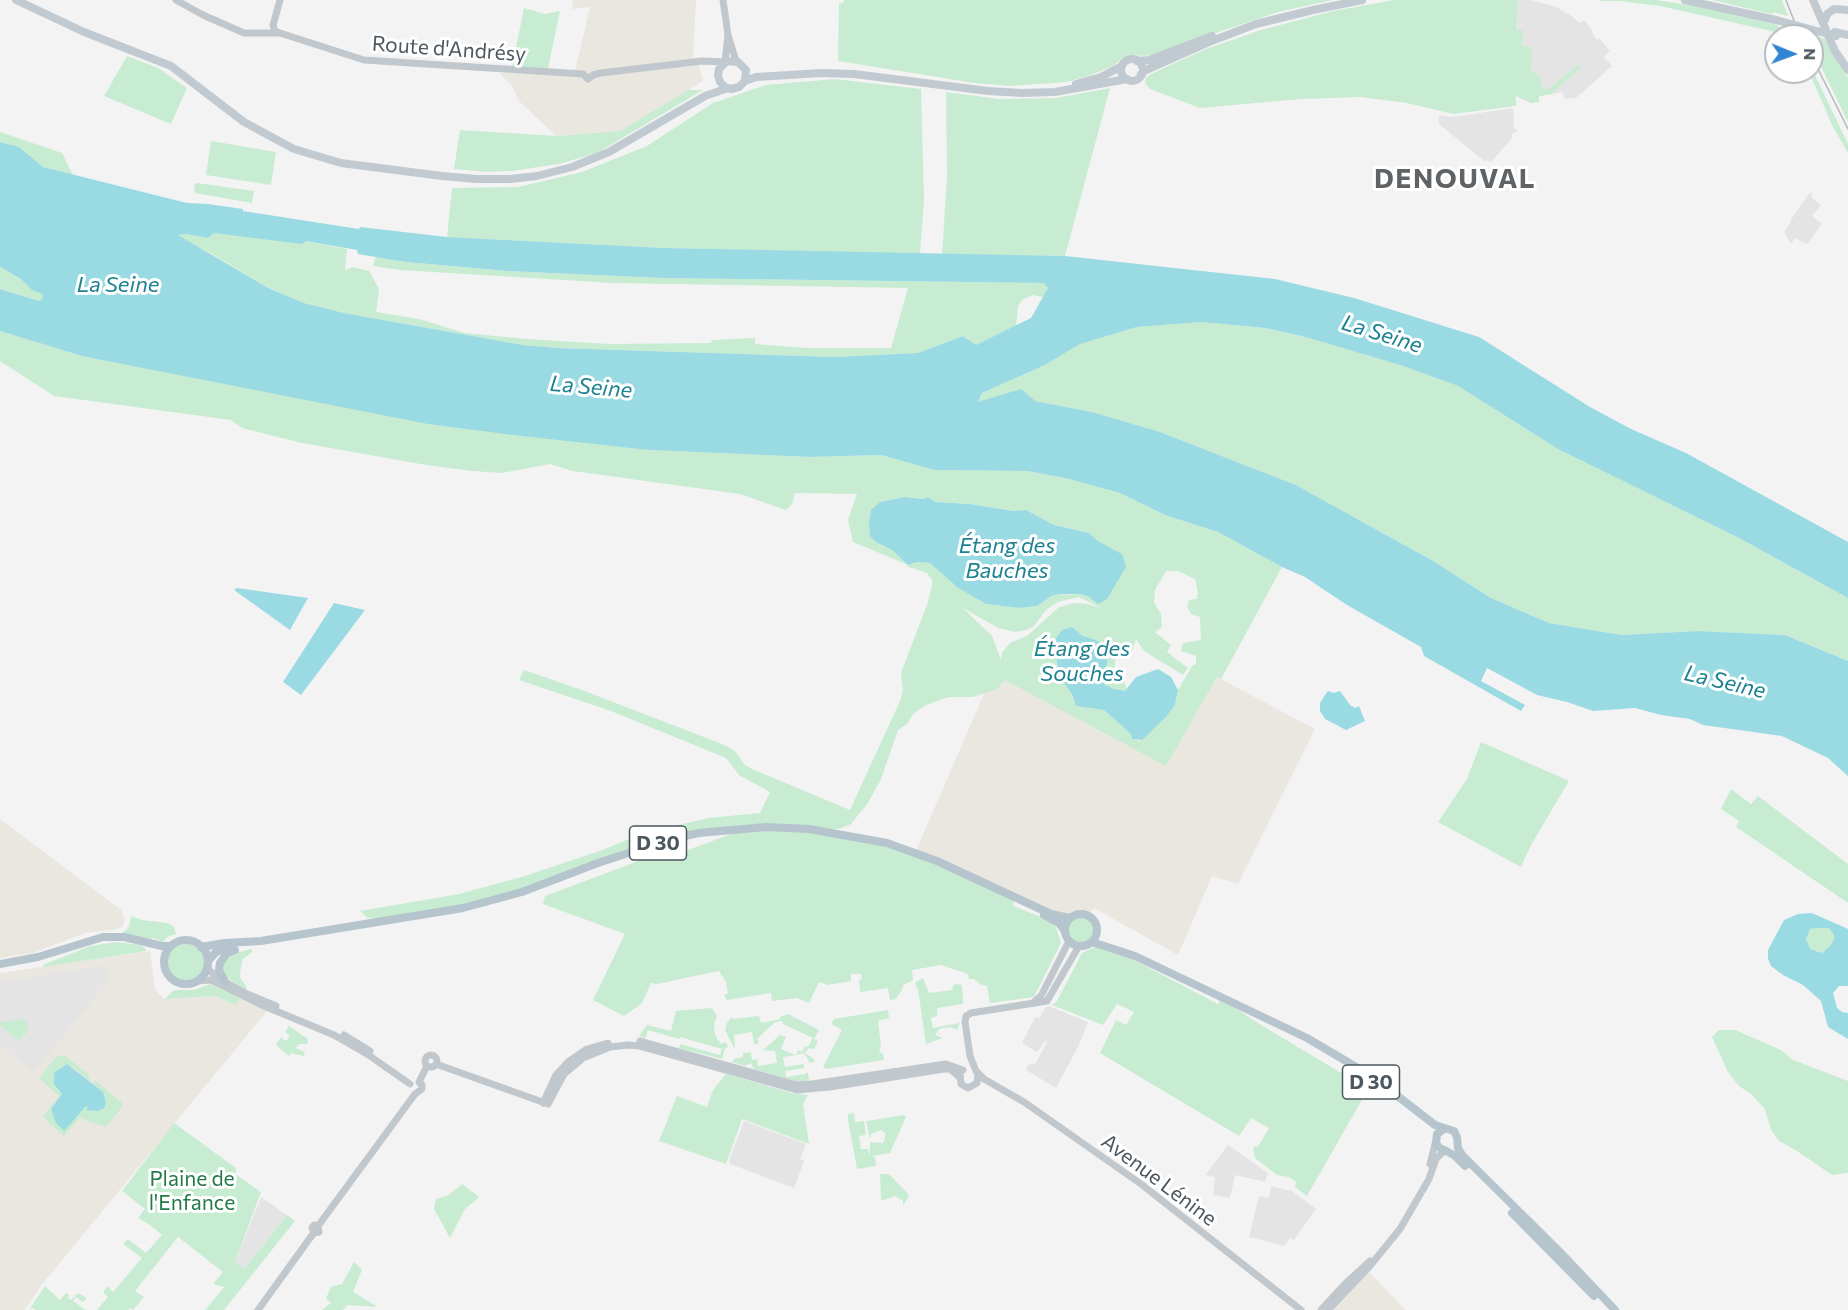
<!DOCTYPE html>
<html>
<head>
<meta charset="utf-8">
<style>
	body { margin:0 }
	#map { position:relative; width:1848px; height:1310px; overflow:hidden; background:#f4f3f3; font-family:Commissioner,sans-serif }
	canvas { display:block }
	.north { position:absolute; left:1764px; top:24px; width:60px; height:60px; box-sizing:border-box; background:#fff; border:2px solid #b7bcbf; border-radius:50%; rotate:91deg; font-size:16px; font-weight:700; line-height:24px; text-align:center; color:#4c575e }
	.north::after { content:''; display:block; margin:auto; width:21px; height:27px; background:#3084d1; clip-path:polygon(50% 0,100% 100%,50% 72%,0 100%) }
</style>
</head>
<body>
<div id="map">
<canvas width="1848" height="1310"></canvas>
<div class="north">N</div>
</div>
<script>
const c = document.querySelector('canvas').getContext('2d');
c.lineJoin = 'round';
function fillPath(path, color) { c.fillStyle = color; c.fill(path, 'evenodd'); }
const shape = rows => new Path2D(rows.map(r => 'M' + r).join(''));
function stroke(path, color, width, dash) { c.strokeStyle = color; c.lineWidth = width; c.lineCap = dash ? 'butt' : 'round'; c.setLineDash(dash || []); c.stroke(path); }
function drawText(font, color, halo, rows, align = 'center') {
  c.font = font + ' Commissioner,sans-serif'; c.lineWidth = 6; c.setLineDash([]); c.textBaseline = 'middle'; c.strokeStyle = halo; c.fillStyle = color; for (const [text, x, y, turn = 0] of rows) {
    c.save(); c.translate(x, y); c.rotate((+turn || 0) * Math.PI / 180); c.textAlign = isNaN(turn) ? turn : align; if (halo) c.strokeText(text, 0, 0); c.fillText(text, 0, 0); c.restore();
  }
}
fillPath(shape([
	[573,0,696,0,693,58,697,58,703,81,620,131,556,136,518,100,513,87,499,73,574,75,590,7,572,9],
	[993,673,1166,764,1217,677,1315,729,1238,884,1212,876,1178,955,1094,908,1088,915,1079,914,1069,918,915,853],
	[0,819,121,910,125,919,123,926,117,929,85,933,33,953,0,958],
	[150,951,155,990,165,999,216,996,235,1005,240,998,267,1011,40,1287,25,1310,0,1310,0,973],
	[1363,1266,1406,1310,1321,1310]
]), '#eae7e1');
fillPath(shape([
	[1518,0,1531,0,1556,7,1572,16,1579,23,1584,20,1593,31,1592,33,1597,40,1599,38,1610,51,1604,57,1612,66,1576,98,1564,99,1563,92,1539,96,1539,102,1531,103,1516,96],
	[1513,108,1514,128,1518,131,1512,134,1512,138,1492,161,1484,161,1439,124,1439,115,1452,117],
	[1811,191,1812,198,1821,205,1812,216,1822,224,1807,244,1795,238,1791,244,1784,232,1791,222,1790,221],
	[107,965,109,980,34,1072,0,1045,0,982],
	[1049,1006,1088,1022,1079,1045,1056,1088,1026,1070,1028,1065,1036,1063,1047,1042,1045,1041,1037,1052,1022,1043,1035,1017,1040,1018,1045,1008],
	[744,1121,806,1144,800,1159,804,1161,794,1188,730,1164,729,1160],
	[1228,1145,1268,1173,1265,1182,1235,1175,1230,1198,1213,1195,1215,1177,1209,1176,1206,1174],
	[1271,1186,1292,1191,1316,1209,1294,1240,1291,1238,1284,1246,1249,1237,1259,1196,1269,1198],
	[261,1197,287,1215,244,1269,235,1262]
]), '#e5e4e4');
fillPath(shape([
	[844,0,1333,0,1278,12,1147,56,1127,55,1113,66,1091,75,1067,82,1011,86,974,83,838,61,839,4,844,2],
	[1394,0,1518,0,1517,30,1523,30,1522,46,1532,47,1531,72,1536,73,1542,80,1540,83,1546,91,1579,64,1581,67,1551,94,1539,96,1539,102,1531,103,1516,96,1516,106,1453,114,1407,103,1360,97,1301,99,1200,108,1150,89,1145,83,1146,78,1151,74,1175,63,1206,49,1261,30,1333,11],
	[1600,0,1656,0,1696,6,1778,25,1778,27,1795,31,1797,36,1784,36,1780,33,1660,6,1619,1,1600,1],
	[1712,0,1782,0,1788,16,1774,12,1772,14],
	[524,8,545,14,560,11,548,68,512,68],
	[1805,34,1827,39,1844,70,1848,78,1848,122,1812,48,1812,36,1807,36],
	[127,56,158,68,187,88,171,124,104,96],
	[1812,69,1848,144,1848,153,1833,127,1809,72,1812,72],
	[835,79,921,89,924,200,920,254,665,248,447,237,452,188,518,187,582,172,647,146,713,103,766,85],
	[1110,88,1065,256,942,255,947,177,946,92,999,99,1056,98],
	[688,90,703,90,597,153,559,164,511,171,488,172,454,169,460,130,556,136,620,131],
	[0,132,62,153,73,175,43,167,19,147,0,142],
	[211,141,276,152,271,185,206,175],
	[197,183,254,191,252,203,195,193,194,184],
	[214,233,306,241,347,249,345,270,353,267,369,271,379,289,376,312,419,319,465,333,527,339,608,344,710,343,713,340,755,338,755,344,807,348,891,348,908,288,613,283,400,270,373,266,376,256,406,262,507,271,662,278,1045,283,1048,288,1043,297,1032,295,1022,300,1018,307,1016,326,976,345,963,336,918,353,835,357,557,348,523,345,344,313,304,303,270,289,212,254,176,235,185,234,208,238],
	[0,267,21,279,32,290,42,294,43,298,39,301,0,289],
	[1201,322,1265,328,1302,336,1403,366,1458,386,1558,449,1739,538,1848,598,1848,661,1785,635,1697,631,1622,635,1549,623,1491,598,1435,562,1296,485,1160,432,1092,412,1035,401,978,403,982,393,1045,365,1080,344,1137,327],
	[0,331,82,356,649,450,810,457,881,455,934,470,1027,471,1065,478,1120,493,1165,515,1218,532,1282,567,1221,679,1217,677,1166,766,1005,680,997,689,973,697,949,697,926,705,914,713,907,724,898,730,881,779,868,803,851,824,839,829,830,829,888,842,1015,897,1013,906,1054,922,1061,943,1034,997,990,1003,987,986,981,985,974,979,969,979,968,974,941,965,912,970,913,980,903,985,903,988,896,999,890,1000,888,988,860,992,859,980,862,979,861,974,852,974,851,973,851,981,828,985,819,982,809,1003,797,998,772,1001,771,993,727,1000,724,995,728,993,726,982,719,971,657,984,651,983,642,1003,624,1016,593,1000,625,934,543,904,545,896,649,857,671,851,686,855,688,850,742,830,671,839,522,892,386,921,368,918,360,911,459,894,525,876,600,851,646,832,709,818,760,813,770,792,739,775,726,758,611,711,519,680,524,670,582,690,722,744,734,750,745,765,752,769,850,810,900,701,903,691,901,673,927,605,932,586,932,580,927,573,906,566,917,562,930,563,958,588,986,604,1019,608,1037,606,1053,595,1081,594,1089,597,1122,554,1098,541,1089,533,1054,525,1026,510,1014,511,969,504,936,502,928,497,923,499,905,497,880,502,871,510,869,521,876,542,892,550,908,565,853,542,848,520,857,494,795,493,792,504,786,510,740,494,573,471,550,464,502,473,472,471,426,465,302,443,242,428,231,420,54,396,0,361],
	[1166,571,1178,571,1195,579,1198,593,1197,599,1189,600,1187,606,1191,614,1200,617,1201,640,1186,642,1182,645,1181,651,1196,656,1196,664,1192,666,1178,690,1175,705,1166,717,1140,741,1133,739,1131,734,1104,710,1076,706,1072,694,1060,677,1053,642,1057,639,1062,630,1072,627,1083,636,1096,640,1102,649,1104,684,1120,692,1127,690,1124,680,1116,681,1112,675,1115,665,1116,653,1130,657,1136,639,1144,651,1183,675,1188,668,1167,652,1171,645,1155,632,1162,627,1161,614,1154,602,1155,590],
	[1079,597,1102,608,1087,604,1074,603,1059,607,1027,636,1010,643,1002,653,1001,660,992,636,963,608,998,628,1015,632,1026,630,1033,627,1047,609,1058,602],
	[1481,742,1569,781,1531,845,1521,867,1438,822,1467,779],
	[1731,789,1751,804,1758,796,1848,864,1848,903,1736,827,1739,821,1721,809],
	[131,916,142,920,168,923,174,927,176,934,167,937,162,944,161,941,152,938,149,941,122,933,129,927],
	'1068 930a13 13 0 1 1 26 0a13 13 0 1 1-26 0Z',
	[1815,927,1829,928,1834,935,1834,939,1830,946,1822,953,1809,949,1806,938,1810,929],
	[117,942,139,945,144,947,146,951,44,967,43,965,90,946],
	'167 963a19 19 0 1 1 38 0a19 19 0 1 1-38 0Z',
	[1095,947,1130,958,1218,1004,1221,998,1256,1022,1363,1086,1363,1098,1307,1196,1295,1187,1296,1182,1289,1177,1277,1175,1255,1158,1253,1150,1255,1146,1258,1147,1269,1128,1251,1118,1239,1136,1100,1053,1116,1020,1126,1025,1134,1012,1117,1004,1103,1025,1052,1005,1057,1001,1082,953],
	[252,949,252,952,243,959,241,966,240,977,247,988,245,990,226,977,222,969,223,963,231,954],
	[923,978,929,993,952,990,954,984,962,985,963,998,963,1004,937,1008,937,1016,931,1018,933,1028,960,1023,957,1030,950,1027,939,1029,935,1035,943,1038,926,1044,918,990,915,983],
	[210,984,240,998,235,1005,216,996,165,999,174,990,194,990],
	[712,1008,717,1016,714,1024,715,1035,721,1044,726,1042,728,1047,725,1048,722,1059,679,1048,680,1044,720,1055,722,1049,680,1037,679,1039,648,1030,645,1039,639,1036,647,1025,671,1031,676,1011],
	[888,1010,889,1018,878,1021,881,1046,879,1051,883,1054,884,1060,826,1069,823,1067,842,1030,831,1024,834,1019],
	[788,1014,819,1030,814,1039,818,1041,814,1049,809,1048,805,1053,815,1060,814,1062,810,1063,804,1053,796,1055,783,1057,785,1067,803,1064,805,1068,785,1071,786,1077,805,1074,808,1072,809,1082,799,1082,754,1069,751,1063,745,1066,732,1062,734,1059,743,1057,743,1053,751,1052,752,1060,757,1059,758,1066,777,1063,775,1051,763,1050,780,1035,786,1037,781,1049,796,1055,798,1050,802,1052,805,1046,808,1047,813,1038,783,1024,782,1021,775,1022,757,1039,759,1042,758,1044,754,1044,752,1032,734,1035,735,1047,734,1048,725,1030,727,1023,732,1017,733,1019,759,1016,761,1023,780,1019,780,1017],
	[23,1019,27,1022,28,1031,19,1040,0,1026,0,1022],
	[289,1026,308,1039,307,1044,299,1044,296,1048,305,1052,304,1056,291,1053,289,1056,276,1045,281,1037,286,1041,290,1036,285,1032],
	[1719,1030,1735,1030,1781,1050,1793,1060,1848,1081,1848,1173,1832,1175,1797,1151,1779,1141,1771,1130,1765,1109,1751,1094,1739,1086,1728,1072,1712,1037],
	[64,1055,88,1074,90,1081,72,1066,56,1088,62,1094,51,1109,52,1114,86,1106,88,1108,103,1092,94,1084,95,1080,122,1103,121,1108,106,1127,90,1122,80,1117,64,1136,43,1117,59,1096,39,1078,56,1057],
	[726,1074,792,1093,808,1095,803,1104,809,1144,742,1119,726,1164,659,1141,677,1096,707,1107,713,1090],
	[854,1113,855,1122,864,1121,866,1135,859,1136,861,1149,868,1149,870,1156,870,1142,883,1143,885,1138,885,1133,881,1130,871,1134,870,1140,866,1121,904,1115,906,1117,890,1153,872,1156,875,1157,876,1166,857,1169,848,1120,848,1114],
	[174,1123,236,1168,235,1174,261,1192,235,1262,244,1269,287,1215,295,1221,224,1310,205,1310,224,1287,213,1284,223,1272,178,1237,135,1291,144,1297,133,1310,130,1308,128,1310,97,1310,108,1297,103,1292,108,1286,113,1292,142,1258,123,1244,128,1239,146,1253,162,1235,150,1225,138,1218,145,1209,122,1191],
	[880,1174,887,1174,891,1176,909,1195,903,1206,903,1201,895,1196,881,1201],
	[462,1184,479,1197,465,1209,450,1238,434,1209,435,1203,436,1199,449,1195],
	[354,1262,362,1270,353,1292,378,1307,348,1305,343,1310,322,1310,331,1303,326,1298,331,1287,342,1284],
	[45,1286,60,1300,66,1293,69,1295,68,1298,71,1300,78,1293,85,1297,87,1298,83,1302,76,1297,73,1301,86,1310,35,1310,33,1308,29,1310]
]), '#c7ecd2');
fillPath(shape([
	[0,142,19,147,43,167,187,203,208,204,243,209,243,211,359,229,360,227,447,237,665,248,1065,256,1275,279,1354,298,1479,337,1590,407,1631,429,1686,453,1848,542,1848,598,1739,538,1558,449,1458,386,1403,366,1302,336,1265,328,1201,322,1137,327,1080,344,1045,365,982,393,978,402,1021,389,1035,401,1092,412,1160,432,1296,485,1435,562,1491,598,1549,623,1622,635,1697,631,1785,635,1848,661,1848,776,1828,758,1782,736,1703,725,1690,719,1661,715,1635,708,1593,711,1567,702,1537,695,1487,668,1481,681,1525,705,1521,711,1424,656,1421,647,1347,605,1305,577,1282,567,1218,532,1165,515,1120,493,1065,478,1027,471,934,470,881,455,810,457,649,450,513,435,428,424,82,356,0,331,0,289,39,301,43,298,42,294,32,290,21,279,0,267],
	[214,233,302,244,306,241,357,250,358,254,406,262,507,271,662,278,1044,283,1048,288,1031,318,976,345,963,336,918,353,835,357,557,348,523,345,344,313,304,303,270,289,178,235,185,234,208,238],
	[905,497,923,499,928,497,936,502,969,504,1014,511,1026,510,1054,525,1089,533,1098,541,1122,554,1126,567,1107,599,1098,604,1089,597,1081,594,1065,594,1053,595,1037,606,1019,608,986,604,958,588,930,563,917,562,908,565,892,550,876,542,870,536,869,521,871,510,880,502],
	[237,588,308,598,290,630,234,590],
	[334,603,365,610,301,695,283,682],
	[1072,627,1083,636,1096,640,1100,643,1107,657,1107,664,1103,673,1104,684,1114,689,1125,691,1136,677,1158,669,1171,677,1178,690,1175,705,1166,717,1142,740,1132,739,1131,734,1104,710,1076,706,1072,694,1059,676,1055,649,1052,644,1062,630],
	[1329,691,1333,693,1340,691,1350,705,1355,708,1359,706,1365,721,1346,730,1325,719,1320,711,1320,703,1327,692],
	[1812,913,1848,929,1848,986,1839,986,1833,993,1837,1008,1842,1012,1848,1013,1848,1039,1828,1027,1821,1001,1803,985,1783,975,1771,966,1768,959,1768,950,1784,920,1798,914],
	[1815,928,1829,928,1834,935,1834,939,1830,946,1822,953,1810,949,1806,939,1810,929],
	[67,1064,103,1092,106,1103,104,1108,98,1111,86,1110,88,1108,86,1106,64,1131,56,1123,51,1109,62,1094,54,1084,54,1073]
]), '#9adae3');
stroke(shape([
	[176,0,203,15,244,33,280,33,364,60,583,74,588,79,593,75,601,73,702,61,725,62,728,35],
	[723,0,728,35,736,61],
	[280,33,275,31,273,25,280,0],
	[1079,946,1047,1001,971,1013,966,1016,965,1022,970,1056,976,1071,984,1079,1024,1102,1141,1184,1301,1310],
	[207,965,210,971,218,978,245,993,276,1006],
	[197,981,211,980,264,1006,334,1035,367,1054,410,1084],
	[1033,1003,1041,996,1069,941],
	[344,1035,370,1051],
	[640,1041,797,1085,812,1084,946,1064,963,1070],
	'425 1061a6 6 0 1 1 12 0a6 6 0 1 1-12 0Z',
	[436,1064,548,1104,564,1074,583,1058,610,1047,628,1045,639,1046,797,1090,830,1087,944,1069,950,1069,959,1077],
	[960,1073,961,1084,968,1088,977,1083,978,1074],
	[415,1094,422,1089,422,1085,419,1082,427,1066],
	[543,1103,556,1075,568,1062,587,1049,608,1043],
	[1430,1164,1436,1140],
	[318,1226,415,1094],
	[258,1310,310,1238,314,1233,319,1232,318,1226,314,1225,312,1228,314,1233],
	[1321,1310,1347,1282,1370,1261],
	[1328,1310,1369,1267,1400,1229,1429,1179,1436,1159,1445,1150]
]), '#c0c7cd', 7);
stroke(shape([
	[16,0,84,32,171,66,244,122,294,149,341,163,442,176,476,179,510,179,537,176,572,167,609,152,705,96,728,88],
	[1685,0,1776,20],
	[1813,0,1835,51,1848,70],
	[1825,20,1827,14,1834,9,1848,10],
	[1835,32,1848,35],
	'1121 70a11 11 0 1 1 22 0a11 11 0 1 1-22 0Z',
	[1137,61,1149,60,1212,36],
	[1141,74,1146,70,1209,42,1256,24,1313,10,1362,0],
	[745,81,746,70,738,62,727,61,719,69,718,75,720,82,725,87,731,89,739,87,745,81,756,77,822,73,854,74,988,91,1022,93,1055,92,1127,79],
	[1076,84,1101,77,1122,66]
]), '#c1cad1', 8);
stroke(shape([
	'1065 930a16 16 0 1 1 32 0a16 16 0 1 1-32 0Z',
	[1044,915,1059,923,1064,930],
	'164 962a22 22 0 1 1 44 0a22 22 0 1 1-44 0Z',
	[1092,942,1135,956,1307,1038,1373,1077,1435,1125,1454,1131,1457,1137,1458,1148,1462,1155,1560,1252,1615,1310],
	[201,947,225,943,261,941,463,908,522,892,598,863,671,839,699,833,766,827,809,829,887,843,937,861,1051,914,1069,918],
	[208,961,216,952,232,947],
	[0,964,38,957,103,937,124,937,162,946,171,946],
	[225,982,219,970,220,963,227,953,235,950],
	[1444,1129,1437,1134,1436,1144,1440,1148,1454,1155,1465,1166],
	[1512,1213,1594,1296]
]), '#b6c4cd', 8);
stroke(shape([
	[1786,0,1800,36],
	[1812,57,1848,129]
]), '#b5b8bc', 1.5);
stroke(shape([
	[1776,20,1836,36]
]), '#c1cad1', 8);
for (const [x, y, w] of [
	[658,843,57],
	[1371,1082,57]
]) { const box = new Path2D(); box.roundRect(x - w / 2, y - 17, w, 34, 4.5); c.fillStyle = '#fff'; c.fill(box); stroke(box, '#4c575e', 1.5); }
drawText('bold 20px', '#4c575e', null, [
	["D 30",658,843],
	["D 30",1371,1082]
]);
drawText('21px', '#4c575e', '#fff', [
	["Route d'Andrésy",449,49,4],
	["Avenue Lénine",1159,1180,37]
]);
drawText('21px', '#237947', '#fff', [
	["Plaine de",192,1179],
	["l'Enfance",192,1203]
]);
drawText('italic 22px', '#1d8291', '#fff', [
	["La Seine",118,285],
	["La Seine",1382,334,17],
	["La Seine",591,387,5],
	["Étang des",1007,546],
	["Bauches",1007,571],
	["Étang des",1082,649],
	["Souches",1082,674],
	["La Seine",1725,682,13]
]);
c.letterSpacing = '1.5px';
drawText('bold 27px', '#5f6366', '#fff', [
	["DENOUVAL",1455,179]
]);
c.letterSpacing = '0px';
</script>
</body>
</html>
